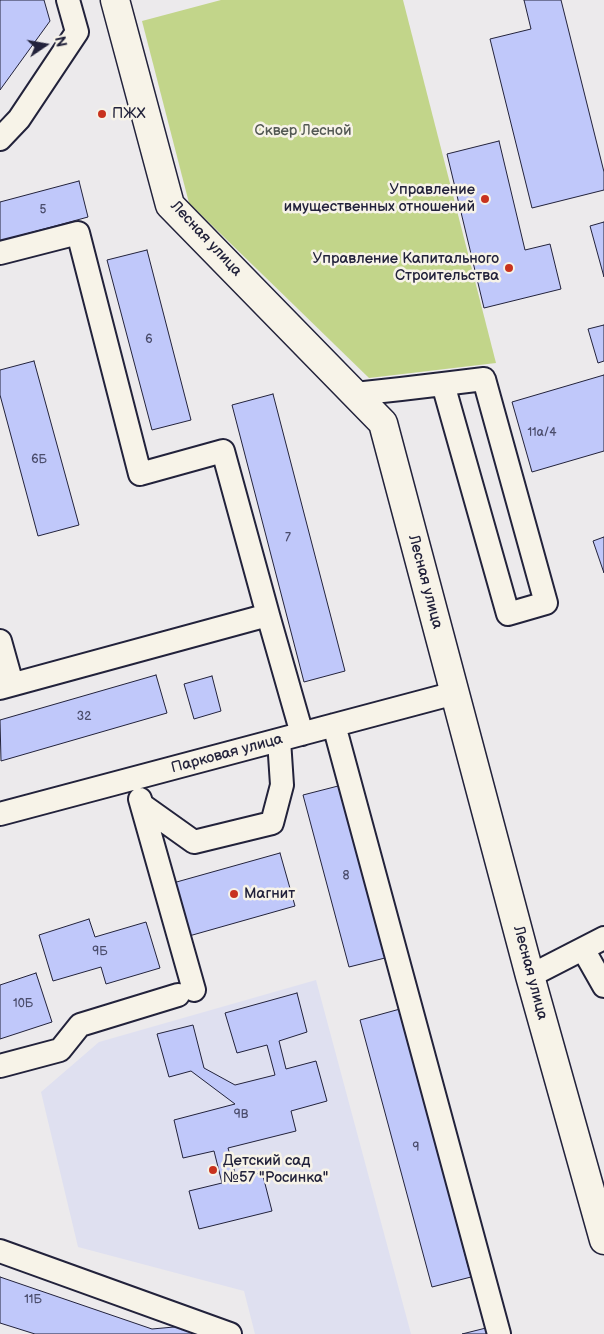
<!DOCTYPE html>
<html>
<head>
<meta charset="utf-8">
<style>
	body { margin:0 }
	#map { position:relative; width:604px; height:1334px; overflow:hidden; background:#eceaec; font-family:"Balsamiq Sans",sans-serif }
	canvas { display:block }
	.north { position:absolute; left:20px; top:20px; width:50px; height:50px; -webkit-text-stroke:4px #f7f3e8; paint-order:stroke; rotate:78deg; font-size:14px; font-weight:700; line-height:20px; text-align:center; color:#22223b }
	.north::after { content:''; display:block; margin:auto; width:18px; height:22px; background:#22223b; clip-path:polygon(50% 0,100% 100%,50% 72%,0 100%) }
</style>
</head>
<body>
<div id="map">
<canvas width="604" height="1334"></canvas>
<div class="north">N</div>
</div>
<script>
const c = document.querySelector('canvas').getContext('2d');
c.lineJoin = 'round';
function fillPath(path, color) { c.fillStyle = color; c.fill(path, 'evenodd'); }
const shape = rows => new Path2D(rows.map(r => 'M' + r).join(''));
function stroke(path, color, width, dash) { c.strokeStyle = color; c.lineWidth = width; c.lineCap = dash ? 'butt' : 'round'; c.setLineDash(dash || []); c.stroke(path); }
function drawText(font, color, halo, rows, align = 'center') {
  c.font = font + ' "Balsamiq Sans",sans-serif'; c.lineWidth = 5; c.setLineDash([]); c.textBaseline = 'middle'; c.strokeStyle = halo; c.fillStyle = color; for (const [text, x, y, turn = 0] of rows) {
    c.save(); c.translate(x, y); c.rotate((+turn || 0) * Math.PI / 180); c.textAlign = isNaN(turn) ? turn : align; if (halo) c.strokeText(text, 0, 0); c.fillText(text, 0, 0); c.restore();
  }
}
fillPath(shape([
	[316,980,411,1334,255,1334,244,1291,78,1247,41,1092,99,1042]
]), '#dfe0f0');
fillPath(shape([
	[221,0,403,0,496,363,369,378,189,203,142,21]
]), '#c2d58a');
const building = shape([
	[0,0,44,0,50,21,0,90,0,0],
	[524,0,561,0,604,172,604,190,532,208,490,39,531,29,524,0],
	[499,141,525,250,550,244,561,289,484,308,447,154,499,141],
	[79,181,88,217,0,241,0,202,79,181],
	[604,222,604,277,590,226,604,222],
	[147,250,191,420,152,430,107,260,147,250],
	[604,325,604,361,598,363,588,329,604,325],
	[34,361,79,525,38,536,0,395,0,370,34,361],
	[604,375,604,451,532,472,512,402,604,375],
	[273,394,345,671,304,682,232,405,273,394],
	[604,537,604,573,593,541,604,537],
	[156,675,167,713,1,761,0,720,156,675],
	[212,676,221,711,194,719,184,684,212,676],
	[342,785,389,957,349,967,303,795,342,785],
	[280,853,295,906,189,936,173,883,280,853],
	[89,919,95,937,146,922,160,968,106,984,101,967,53,981,39,935,89,919],
	[36,973,52,1022,0,1039,0,985,36,973],
	[297,993,307,1032,279,1041,286,1069,316,1061,327,1101,291,1111,296,1131,228,1148,237,1180,262,1172,272,1211,199,1229,189,1191,222,1183,214,1151,183,1158,174,1120,235,1104,191,1071,169,1077,157,1034,193,1025,204,1068,235,1085,275,1075,267,1045,237,1053,225,1013,297,993],
	[400,1009,471,1277,432,1287,360,1020,400,1009],
	[0,1277,152,1329,185,1326,192,1334,35,1334,0,1323,0,1277],
	[486,1328,487,1334,462,1334,486,1328]
]);
fillPath(building, '#c0c8fa');
stroke(building, '#22223b', 1);
const minor = shape([
	[0,139,19,119,77,32,68,0],
	[0,253,78,233,140,474,223,451,268,615],
	[355,394,401,389,443,384,484,379,546,603,508,614,443,384],
	[0,641,12,684],
	[0,688,268,615,302,734],
	[334,725,499,1334],
	[140,799,194,990],
	[142,805,194,842,272,823,282,785,279,740],
	[0,814,455,693],
	[583,949,604,986],
	[530,976,604,938],
	[0,1066,60,1050,80,1025,178,995],
	[0,1251,230,1334]
]);
const major = shape([
	[115,0,170,205,383,423,530,976,604,1240]
]);
stroke(minor, '#22223b', 26);
stroke(major, '#22223b', 31);
stroke(minor, '#f7f3e8', 22);
stroke(major, '#f7f3e8', 28);
for (const [x, y, r, color] of [
	[102,114,5,"#c8321e"],
	[485,199,5,"#c8321e"],
	[509,268,5,"#c8321e"],
	[234,894,5,"#c8321e"],
	[213,1170,5,"#c8321e"]
]) { const dot = new Path2D(); dot.arc(x, y, r, 0, 2 * Math.PI); c.fillStyle = color; c.fill(dot); stroke(dot, '#f7f3e8', 2); }
drawText('12px', '#4a4c6b', null, [
	["5",43,210],
	["6",149,340],
	["11а/4",542,433],
	["6Б",39,460],
	["7",288,538],
	["32",84,717],
	["8",346,876],
	["9Б",100,952],
	["10Б",23,1004],
	["9В",241,1115],
	["9",416,1148],
	["11Б",33,1300]
]);
drawText('15px', '#22223b', '#f7f3e8', [
	["ПЖХ",112,114],
	["Управление",475,190,"right"],
	["имущественных отношений",475,207,"right"],
	["Управление Капитального",499,259,"right"],
	["Строительства",499,276,"right"],
	["Магнит",244,894],
	["Детский сад",223,1161],
	["№57 \"Росинка\"",223,1178]
], 'left');
drawText('15px', '#525853', '#f7f3e8', [
	["Сквер Лесной",303,131]
]);
drawText('15px', '#22223b', '#f7f3e8', [
	["Лесная улица",206,239,47],
	["Лесная улица",425,582,75],
	["Парковая улица",227,754,-15],
	["Лесная улица",530,973,75]
]);
</script>
</body>
</html>
